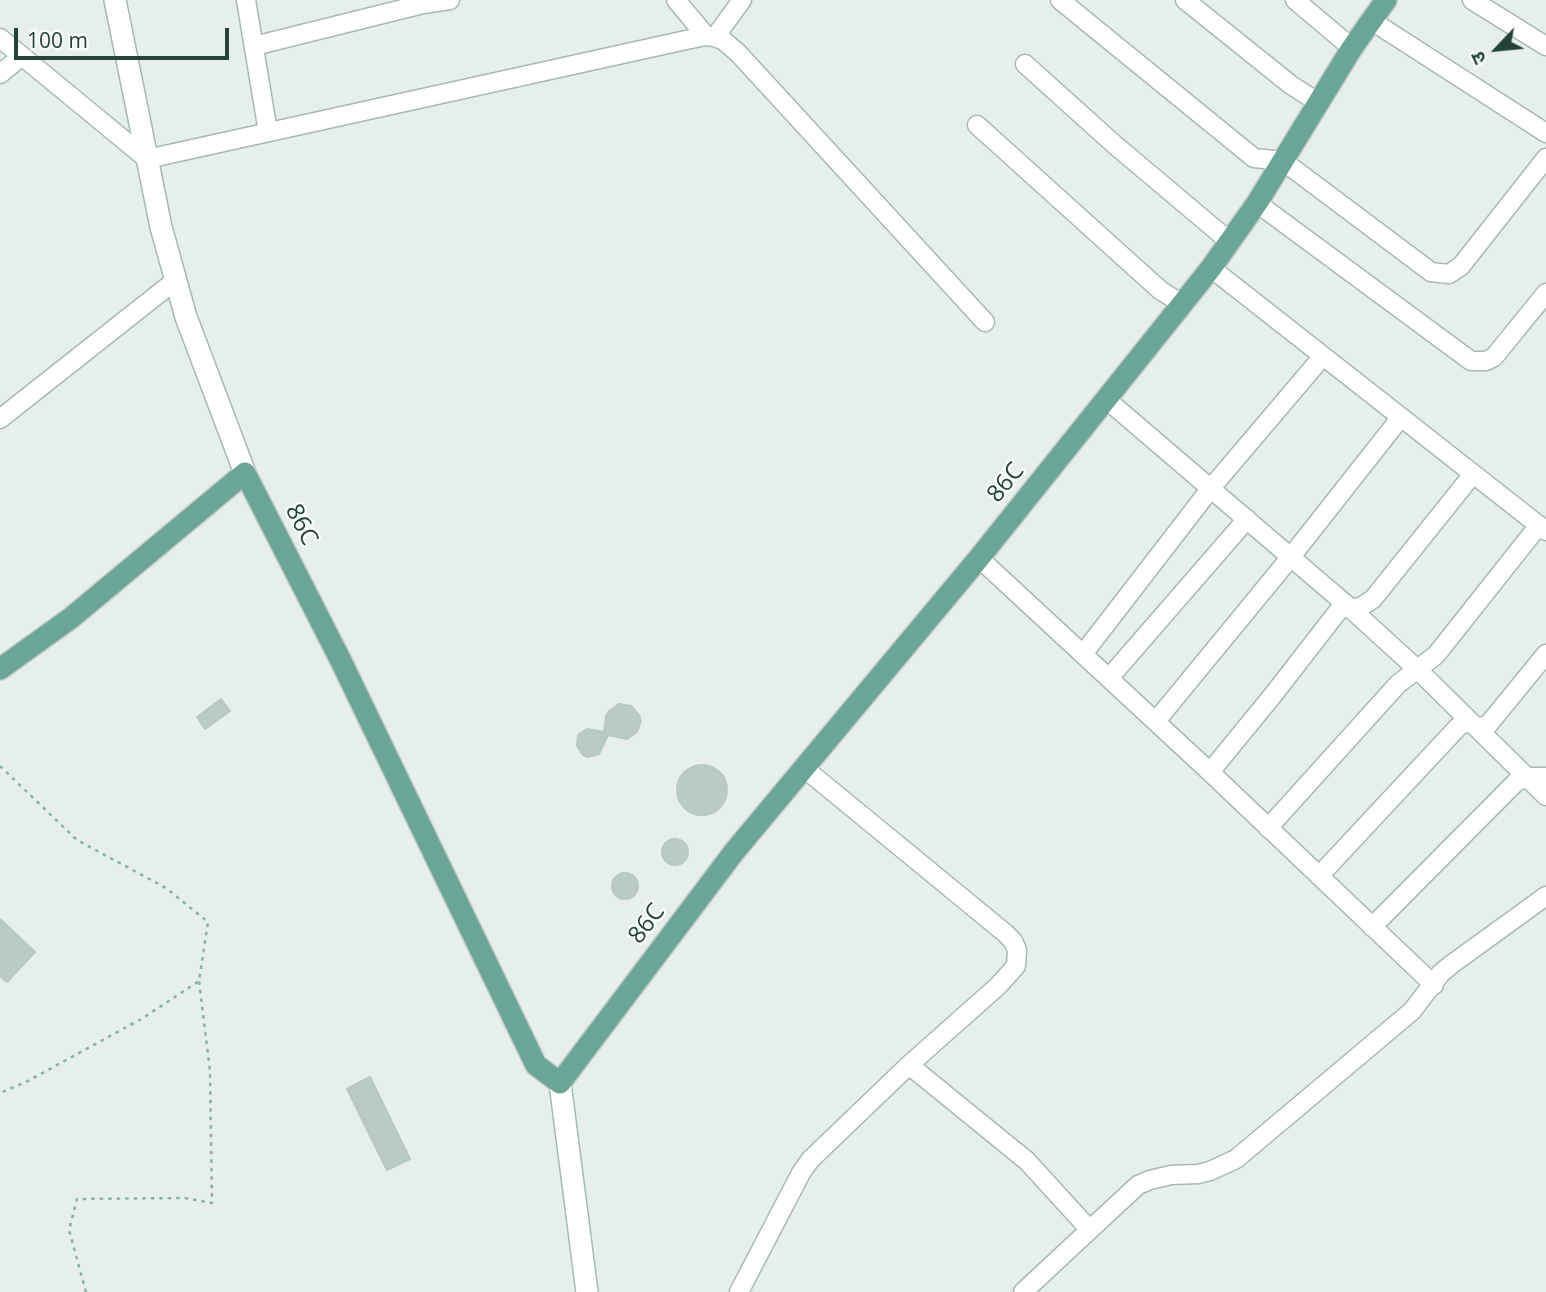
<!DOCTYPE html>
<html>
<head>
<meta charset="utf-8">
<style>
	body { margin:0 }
	#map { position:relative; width:1546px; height:1292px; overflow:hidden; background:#e6efeb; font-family:"Open Sans","Noto Sans Devanagari",sans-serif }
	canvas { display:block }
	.north { position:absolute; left:1462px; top:14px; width:70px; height:70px; -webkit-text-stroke:5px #f7fbf9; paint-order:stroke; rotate:244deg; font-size:19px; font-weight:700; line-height:28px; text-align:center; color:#24423a }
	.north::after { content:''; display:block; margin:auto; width:24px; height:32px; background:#24423a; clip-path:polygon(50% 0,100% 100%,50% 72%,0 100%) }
	.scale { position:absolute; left:14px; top:28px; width:215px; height:32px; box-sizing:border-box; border:4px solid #24423a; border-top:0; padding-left:9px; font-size:21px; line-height:24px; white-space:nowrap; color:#24423a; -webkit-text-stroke:5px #f7fbf9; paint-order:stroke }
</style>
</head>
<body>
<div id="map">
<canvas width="1546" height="1292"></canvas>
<div class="north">उ</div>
<div class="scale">100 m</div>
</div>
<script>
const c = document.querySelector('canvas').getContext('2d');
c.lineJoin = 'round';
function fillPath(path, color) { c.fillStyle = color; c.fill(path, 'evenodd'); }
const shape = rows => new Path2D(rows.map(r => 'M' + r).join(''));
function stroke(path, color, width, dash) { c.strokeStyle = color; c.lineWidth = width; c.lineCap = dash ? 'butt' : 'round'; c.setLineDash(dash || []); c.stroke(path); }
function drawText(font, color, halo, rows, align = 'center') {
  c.font = font + ' "Open Sans",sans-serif'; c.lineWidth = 5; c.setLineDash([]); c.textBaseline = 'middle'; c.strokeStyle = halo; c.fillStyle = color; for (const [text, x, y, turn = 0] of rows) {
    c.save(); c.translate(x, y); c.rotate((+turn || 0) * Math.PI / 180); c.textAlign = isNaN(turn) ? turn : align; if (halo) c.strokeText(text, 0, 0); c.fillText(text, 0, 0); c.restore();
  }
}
const building = shape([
	[221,699,230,711,205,729,197,717,221,699],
	[619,704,631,706,639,715,641,721,637,732,627,739,608,735,599,754,588,757,583,755,577,746,578,735,587,729,604,732,606,716,609,711,619,704],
	'677 790a25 25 0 1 1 50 0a25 25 0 1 1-50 0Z',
	'662 852a13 13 0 1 1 26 0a13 13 0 1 1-26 0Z',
	'612 886a13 13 0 1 1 26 0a13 13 0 1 1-26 0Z',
	[0,919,35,952,7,982,0,976,0,919],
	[370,1077,410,1159,387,1170,347,1089,370,1077]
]);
fillPath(building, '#bbcac4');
stroke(building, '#b8c9c2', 2);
const minor = shape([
	[246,0,268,132],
	[676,0,706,36],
	[1060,0,1254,158,1283,161,1431,272,1449,274,1461,266,1546,158],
	[1185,0,1291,85,1319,103],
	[1295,0,1352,48],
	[1472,0,1546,46],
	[1372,21,1546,133],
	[715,37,742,0],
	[0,38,147,159,686,40,706,36,715,37,724,41,738,53,985,322],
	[254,46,423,4,450,0],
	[1025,64,1115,145,1229,241],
	[0,74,22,56],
	[977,125,1160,290,1182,304],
	[1257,203,1471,361,1486,361,1494,357,1546,293],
	[1211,268,1546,531],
	[1106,399,1349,607,1418,670,1546,796],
	[0,419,176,280],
	[979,558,1210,772,1434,985],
	[1083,654,1211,488,1323,356],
	[1109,678,1247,519],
	[1156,721,1290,558,1401,417],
	[1210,772,1273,695,1339,610,1349,607,1359,608,1373,599,1473,474],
	[1268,828,1398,684,1436,655,1539,525],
	[1319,876,1458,727,1467,722,1479,727,1488,725,1546,654],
	[1372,927,1516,782,1527,777,1546,777],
	[909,1065,1027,1161,1089,1229],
	[739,1292,801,1173,810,1160,909,1065,998,986,1016,966,1017,950,1013,941,1005,933,804,768],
	[1023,1292,1138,1185,1150,1180,1171,1175,1198,1174,1210,1171,1236,1159,1412,1011,1441,973,1452,964,1546,896]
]);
const tertiary = shape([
	[115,0,161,227,186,317,245,473]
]);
const secondary = shape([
	[560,1083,587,1292]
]);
const primary = shape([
	[0,669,71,618,245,473,340,659,536,1065,560,1083,734,852,979,558,1211,268,1257,203,1352,48,1386,0]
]);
stroke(minor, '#a8b8b2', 21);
stroke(tertiary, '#a8b8b2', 24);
stroke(secondary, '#a4bbb3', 24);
stroke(primary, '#c2cac8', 24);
stroke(shape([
	[0,766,77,840,166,888,208,922,199,981,143,1018,26,1082,0,1093],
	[86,1292,69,1230,77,1199,185,1198,212,1203,210,1071,199,981]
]), '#86b3a5', 2.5, [3.5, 5]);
stroke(minor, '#fff', 18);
stroke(tertiary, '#fff', 21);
stroke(secondary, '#fff', 21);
stroke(primary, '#6aa596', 21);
drawText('24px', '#24423a', '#f7fbf9', [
	["86C",1006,483,-51],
	["86C",301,525,63],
	["86C",647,924,-53]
]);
</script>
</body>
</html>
